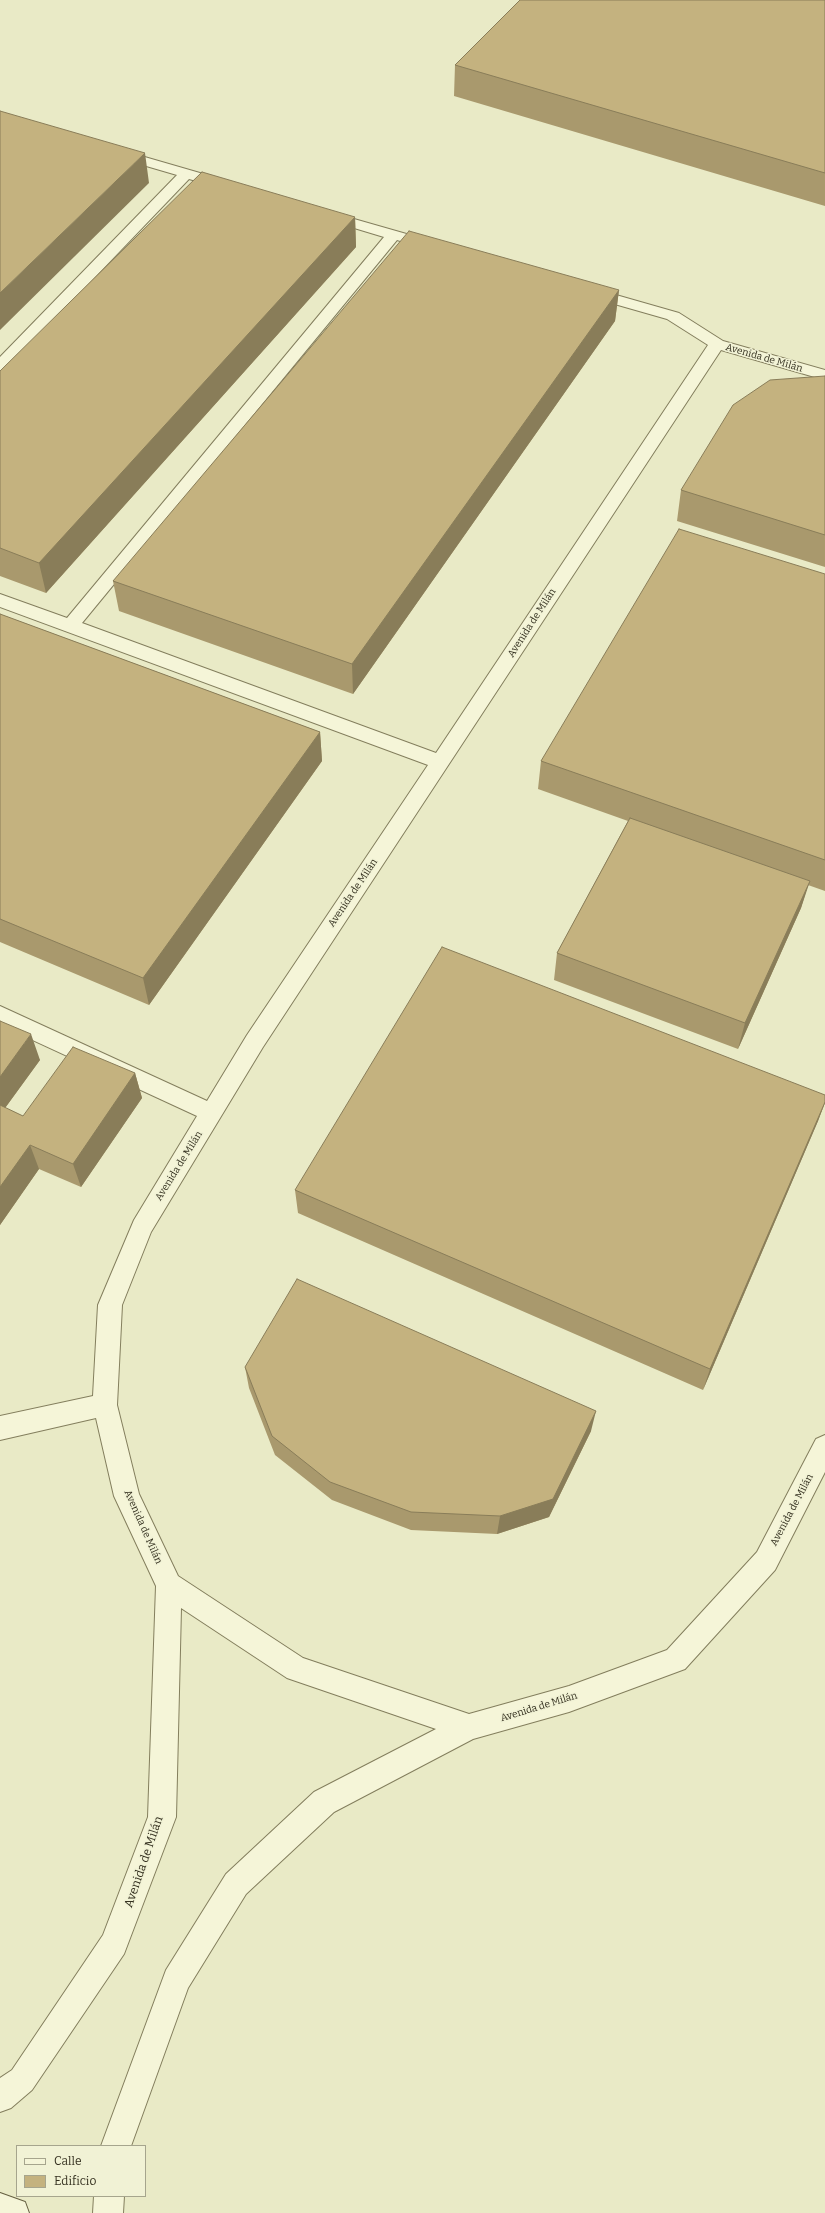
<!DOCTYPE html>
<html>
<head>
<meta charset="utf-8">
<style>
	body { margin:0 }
	#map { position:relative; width:825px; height:2213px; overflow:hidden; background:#e9eac6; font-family:Bitter,serif }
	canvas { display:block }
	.legend { position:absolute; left:16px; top:2145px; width:130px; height:52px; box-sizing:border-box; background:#f1f2d5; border:1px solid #a6a58d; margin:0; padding:5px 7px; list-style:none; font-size:12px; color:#353120 }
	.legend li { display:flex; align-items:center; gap:8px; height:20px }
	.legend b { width:20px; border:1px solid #a6a58d }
</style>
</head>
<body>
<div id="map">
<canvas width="825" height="2213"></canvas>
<ul class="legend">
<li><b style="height:5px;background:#f5f5d8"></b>Calle</li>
<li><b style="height:11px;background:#c4b27f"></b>Edificio</li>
</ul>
</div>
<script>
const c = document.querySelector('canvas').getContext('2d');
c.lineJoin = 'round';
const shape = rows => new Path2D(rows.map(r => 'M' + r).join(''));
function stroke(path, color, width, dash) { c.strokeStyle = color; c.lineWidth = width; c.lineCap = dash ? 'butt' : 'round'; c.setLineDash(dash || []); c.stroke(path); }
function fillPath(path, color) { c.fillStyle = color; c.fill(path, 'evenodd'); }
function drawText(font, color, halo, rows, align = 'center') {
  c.font = font + ' Bitter,serif'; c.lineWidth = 3; c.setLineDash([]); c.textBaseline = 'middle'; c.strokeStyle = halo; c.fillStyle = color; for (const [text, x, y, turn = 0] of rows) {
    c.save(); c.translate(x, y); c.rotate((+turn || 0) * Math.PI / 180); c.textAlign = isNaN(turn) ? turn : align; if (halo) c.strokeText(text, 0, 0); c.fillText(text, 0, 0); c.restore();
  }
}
const street = shape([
	[117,149,231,182,233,185,231,188,226,189,189,179,6,370,0,371,0,357,177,175,112,156,110,153,112,150,117,149],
	[326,211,438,243,441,246,438,249,433,251,397,240,82,623,436,753,708,345,667,319,583,295,581,292,583,289,595,289,679,313,723,341,825,370,825,380,721,350,263,1047,151,1232,122,1305,117,1405,139,1494,178,1576,303,1658,469,1714,569,1686,667,1650,757,1552,816,1439,825,1435,825,1472,775,1570,685,1669,569,1712,473,1739,334,1812,246,1894,188,1988,131,2146,101,2146,166,1970,226,1874,314,1792,436,1729,287,1678,181,1608,176,1817,124,1954,32,2090,11,2108,0,2112,0,2078,12,2070,103,1935,148,1817,156,1586,114,1496,96,1418,0,1440,0,1416,93,1396,98,1305,134,1220,197,1116,0,1025,0,1006,207,1101,247,1035,428,765,0,607,0,594,67,618,384,237,321,218,319,215,321,212,326,211],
	[94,2196,124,2196,123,2213,93,2213,94,2196]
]);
const secondary = shape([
	[0,2193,25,2202,29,2213,0,2213,0,2193]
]);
stroke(street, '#837e5d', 2);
stroke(secondary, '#655f41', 2);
fillPath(street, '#f5f5d8');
fillPath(secondary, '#f5f5d8');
fillPath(shape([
	[825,0,825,206,454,96,455,65],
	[355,217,356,247,46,593,0,576,0,371],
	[619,290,615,321,353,694,119,611,113,581],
	[825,376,825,567,677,521,681,490],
	[825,574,825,891,808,885,801,908,738,1049,554,980,557,953,628,821,538,789,541,761],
	[0,614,320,732,322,761,149,1005,0,942],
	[0,1021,40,1060,5,1108,23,1116,135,1073,142,1098,81,1187,39,1169,0,1225],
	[825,1095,825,1103,818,1121,703,1390,298,1213,295,1190],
	[245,1367,591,1431,549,1517,497,1534,411,1530,332,1500,275,1455,249,1388]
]), '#a9996d');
fillPath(shape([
	[145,153,149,183,0,330,0,293],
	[355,217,356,247,46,593,39,563],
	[619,290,615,321,353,694,352,664],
	[320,732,322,761,149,1005,143,978],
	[810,881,801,908,738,1049,745,1023],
	[31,1034,40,1060,0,1115,0,1077],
	[135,1073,142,1098,81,1187,73,1164],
	[825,1102,818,1121,703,1390,710,1369],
	[30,1145,39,1169,0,1225,0,1187],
	[596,1411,591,1431,549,1517,497,1534,500,1516]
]), '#897d59');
const building = shape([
	[520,0,825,0,825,173,455,65,520,0],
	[0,111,145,153,0,293,0,111],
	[202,172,355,217,39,563,0,548,0,371,202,172],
	[409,231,619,290,352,664,113,581,409,231],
	[825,376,825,535,681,490,733,405,770,380,825,376],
	[679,529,825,574,825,860,541,761,679,529],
	[0,614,320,732,143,978,0,919,0,614],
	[630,818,810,881,745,1023,557,953,630,818],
	[442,947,825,1095,825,1102,710,1369,295,1190,442,947],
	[0,1021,31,1034,0,1077,0,1021],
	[73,1047,135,1073,73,1164,30,1145,0,1187,0,1105,23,1116,73,1047],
	[297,1279,596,1411,553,1499,500,1516,411,1512,330,1482,272,1436,245,1367,297,1279]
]);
fillPath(building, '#c4b27f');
stroke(building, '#897d59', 1);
drawText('10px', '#353120', '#f1f2d5', [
	["Avenida de Milán",764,358,16],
	["Avenida de Milán",532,623,-57],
	["Avenida de Milán",353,893,-56],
	["Avenida de Milán",179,1166,-58],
	["Avenida de Milán",792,1510,-62],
	["Avenida de Milán",143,1527,66],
	["Avenida de Milán",539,1707,-17]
]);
drawText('12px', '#353120', '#f1f2d5', [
	["Avenida de Milán",144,1862,-71]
]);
</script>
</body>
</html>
